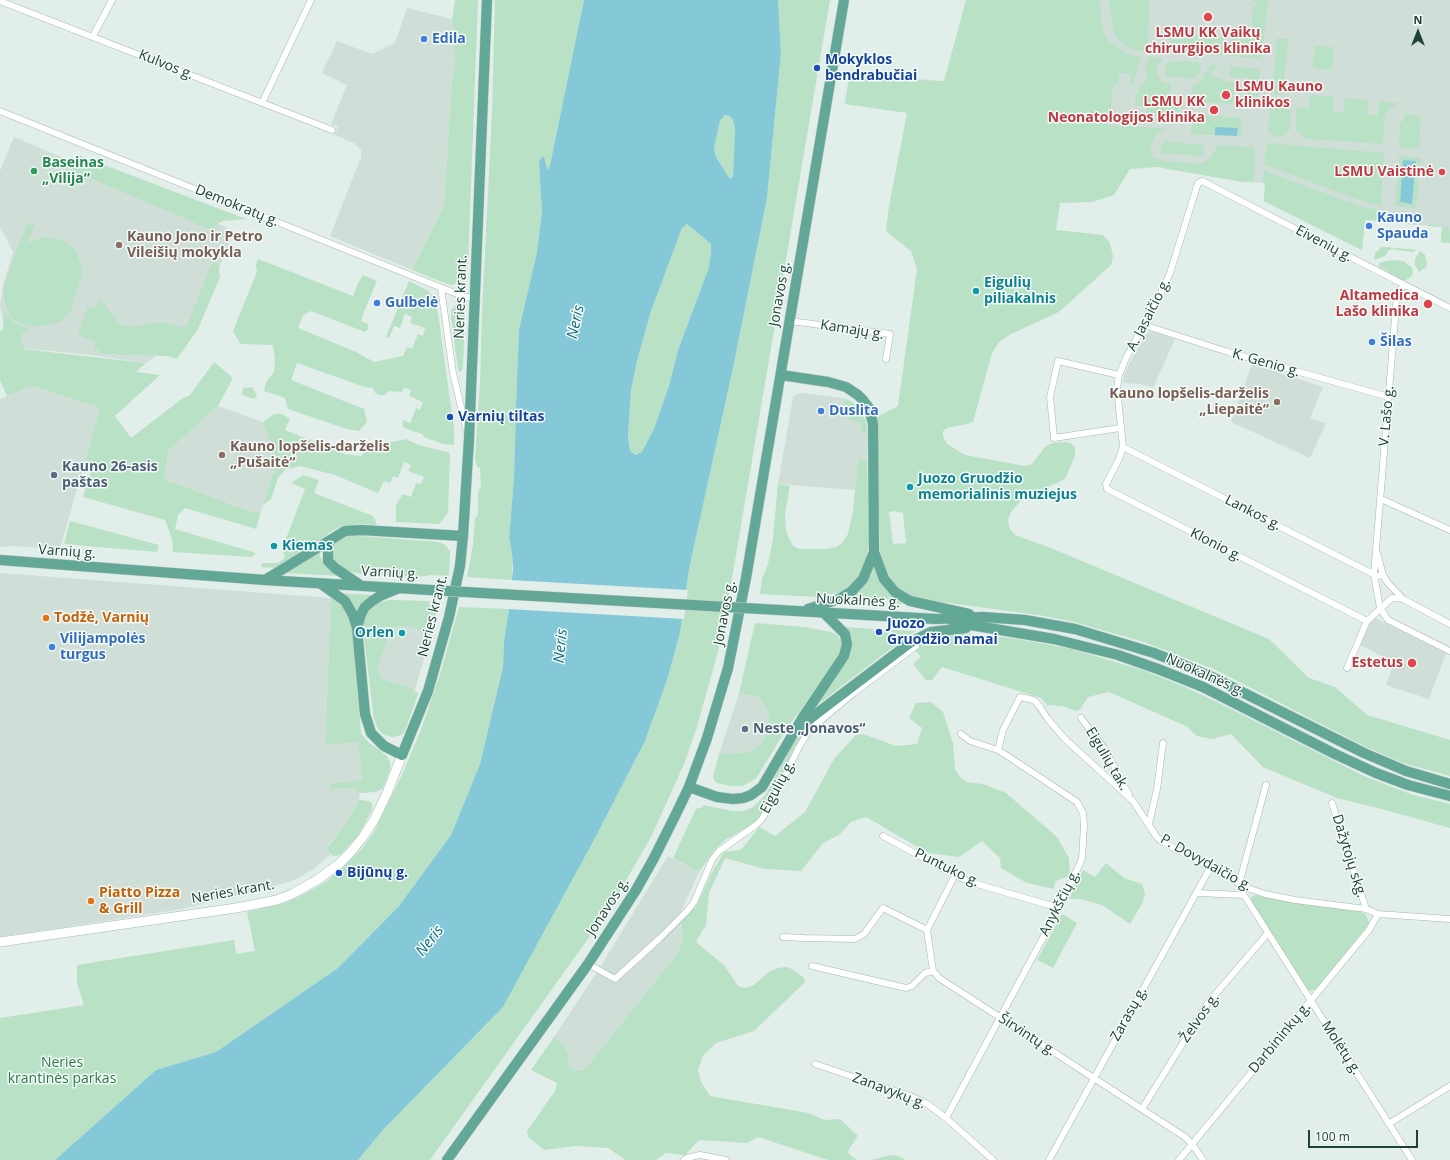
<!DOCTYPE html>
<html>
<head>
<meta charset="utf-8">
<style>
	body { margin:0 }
	#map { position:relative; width:1450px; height:1160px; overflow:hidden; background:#e2eee9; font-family:"Open Sans",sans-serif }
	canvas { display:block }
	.north { position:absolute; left:1398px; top:12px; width:40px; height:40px; -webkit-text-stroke:3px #f3faf7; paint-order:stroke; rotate:0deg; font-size:11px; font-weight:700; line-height:16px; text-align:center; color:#204139 }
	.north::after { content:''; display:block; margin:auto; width:14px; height:18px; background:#204139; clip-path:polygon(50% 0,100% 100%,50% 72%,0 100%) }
	.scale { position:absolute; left:1308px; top:1130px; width:110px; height:18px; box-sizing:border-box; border:2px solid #204139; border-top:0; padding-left:5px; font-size:12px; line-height:14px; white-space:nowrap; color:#204139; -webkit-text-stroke:3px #f3faf7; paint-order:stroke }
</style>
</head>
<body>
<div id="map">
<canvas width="1450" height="1160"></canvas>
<div class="north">N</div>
<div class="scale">100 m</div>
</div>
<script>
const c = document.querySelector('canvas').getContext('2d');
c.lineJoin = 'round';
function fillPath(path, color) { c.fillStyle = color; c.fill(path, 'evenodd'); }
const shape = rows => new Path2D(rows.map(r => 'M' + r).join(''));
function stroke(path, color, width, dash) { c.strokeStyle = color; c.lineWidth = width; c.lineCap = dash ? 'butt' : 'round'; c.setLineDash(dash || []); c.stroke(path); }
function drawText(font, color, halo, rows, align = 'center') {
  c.font = font + ' "Open Sans",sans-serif'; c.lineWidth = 3; c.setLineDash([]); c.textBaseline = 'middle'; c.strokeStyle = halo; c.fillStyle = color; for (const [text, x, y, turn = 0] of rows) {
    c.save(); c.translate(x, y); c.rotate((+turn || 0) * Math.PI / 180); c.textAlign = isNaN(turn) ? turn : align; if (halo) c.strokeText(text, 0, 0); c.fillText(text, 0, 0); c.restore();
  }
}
fillPath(shape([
	[1017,0,1450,0,1450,243,1441,242,1442,227,1365,220,1362,250,1264,201,1265,183,1243,182,1157,167,1004,43],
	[407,8,452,19,455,62,452,79,444,206,412,270,330,236,361,157,361,150,354,143,334,135,338,127,331,124,347,85,322,73,337,41,372,54,395,43],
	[14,137,226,227,231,239,194,329,146,363,92,355,9,347,0,306,3,285,13,252,0,227,0,171],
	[1149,332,1154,332,1175,339,1153,388,1141,384,1123,383,1124,375,1130,362,1146,335],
	[1252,364,1323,387,1310,418,1326,423,1310,458,1231,422],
	[32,386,100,408,60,549,13,546,0,547,0,399],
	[801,393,843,398,848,420,862,423,860,431,867,433,867,460,858,459,855,490,778,484,793,397,795,395],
	[218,406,263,422,277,460,261,511,252,512,164,479,169,450],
	[0,573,331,598,325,744,358,741,362,780,331,789,353,788,360,793,359,800,345,825,326,848,331,854,314,869,292,881,246,893,182,909,0,937],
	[1375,618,1446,653,1429,699,1386,685,1394,663,1360,645,1369,625],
	[407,626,431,634,415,690,383,679,379,672,378,665,390,632,395,627],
	[739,693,759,697,766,707,769,717,769,730,761,743,754,750,748,752,734,754,719,754],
	[668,856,699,872,680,914,682,942,678,953,585,1069,578,1071,570,1068,568,1053,565,1047,554,1037,597,972]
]), '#d0ded8');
fillPath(shape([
	[455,0,478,0,468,264,465,277,462,281,452,285,447,284,412,270,444,206,452,79,455,62,452,19],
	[495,0,584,0,550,165,546,171,539,163,542,212,537,252,519,330,516,405,514,478,509,538,512,553,512,580,467,577,473,545,475,517,477,517,478,513,478,495,479,489,481,489,480,468,477,467,475,459,480,384,482,313,492,111],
	[778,0,830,0,731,584,718,652,696,730,684,764,651,837,610,908,430,1160,358,1160,382,1131,503,1007,594,840,645,741,667,680,680,633,689,569,733,368,767,198,781,53],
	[966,0,1099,0,1103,30,1110,46,1112,42,1127,55,1141,57,1133,85,1130,85,1131,74,1119,73,1118,84,1113,84,1110,125,1168,129,1160,132,1154,137,1151,146,1151,152,1153,157,1164,161,1201,164,1208,160,1218,145,1253,147,1255,151,1254,182,1243,182,1157,167,1130,169,1114,195,1092,202,1060,203,1056,230,1103,235,1110,243,1113,256,1111,265,1059,312,1011,334,999,342,992,353,973,422,967,424,947,428,943,431,943,436,947,444,965,455,1025,466,1032,464,1045,447,1052,443,1065,442,1071,443,1075,448,1075,456,1065,479,1022,499,1011,512,1008,520,1010,529,1015,535,1051,548,1269,639,1309,678,1335,687,1367,715,1450,740,1450,776,1403,763,1366,747,1216,670,1144,642,1074,622,1039,615,910,598,900,593,885,574,880,555,877,417,898,406,917,269,911,251,886,231,889,206,907,113,845,104,849,75,944,81],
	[895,511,903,513,906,543,893,544,889,512],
	[1108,0,1150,0,1147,52,1128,48,1120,41,1114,34],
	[1253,0,1268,0,1262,56,1258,58,1230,56,1232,35,1251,36,1253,5,1256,5,1256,1,1253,1],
	[1168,33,1224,38,1222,56,1177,52,1168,38],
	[1277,38,1288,39,1283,93,1281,95,1273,93,1273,90],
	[1315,46,1334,47,1332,70,1313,68],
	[1152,57,1162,59,1162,62,1159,63,1156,68,1158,77,1162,82,1171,84,1170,104,1179,105,1178,115,1146,113,1147,107,1134,105,1141,81,1144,84,1148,74,1145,71,1148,59],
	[1173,61,1196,62,1200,65,1201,70,1199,74,1194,79,1172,77,1166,76,1165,67,1168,63],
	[1214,64,1217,64,1217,66,1209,75,1229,82,1234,82,1233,104,1192,102,1193,85,1200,83,1203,80,1208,68],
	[1230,66,1258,69,1260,72,1257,108,1246,107,1248,78,1230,77],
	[1310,95,1334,97,1333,111,1344,112,1345,98,1368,100,1367,114,1378,115,1379,101,1398,103,1390,109,1385,115,1383,144,1309,139,1305,139,1296,129,1296,109,1299,108,1309,109],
	[1270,106,1288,107,1291,113,1290,129,1284,136,1273,137,1268,131],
	[1404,114,1421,116,1419,149,1399,147,1400,123,1404,120],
	[725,115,730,116,733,120,735,128,733,176,730,179,716,157,714,148,720,121],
	[1192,115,1242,118,1241,137,1237,136,1238,128,1216,127,1215,135,1191,134],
	[1165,140,1167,140,1168,142,1202,145,1204,147,1203,153,1200,156,1162,153,1160,147,1161,144],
	[1267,143,1384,153,1381,206,1359,200,1264,164],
	[78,155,246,219,222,221,210,229,80,174,71,168],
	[1399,156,1421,158,1416,208,1395,206],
	[1403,160,1416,162,1412,203,1400,202],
	[1264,171,1362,207,1378,210,1378,221,1365,220,1362,250,1264,201,1265,183,1263,183],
	[29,222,35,225,27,243,43,237,55,238,67,242,76,252,83,271,71,310,61,321,42,326,30,326,19,323,11,317,6,309,4,298,4,286,18,246],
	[687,224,711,244,711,252,709,267,678,350,669,386,654,430,642,452,637,455,630,451,628,436,631,390,637,361,651,311,682,228],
	[1428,224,1448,227,1450,231,1450,243,1441,242,1442,227,1428,226],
	[1382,247,1387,247,1417,250,1412,252,1392,249,1388,251,1385,256,1374,260,1375,253],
	[1420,251,1425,255,1427,263,1426,267,1419,272,1415,265,1415,259],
	[258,259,353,296,358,283,363,275,377,281,363,314,361,321,368,324,368,329,365,332,311,311,303,315,298,328,356,352,374,362,403,356,407,347,412,349,418,334,423,336,425,328,410,323,412,317,405,314,400,328,394,326,389,338,386,337,409,281,427,290,433,297,438,313,454,429,454,445,443,444,424,437,422,434,404,428,403,425,403,420,410,423,416,408,420,410,423,402,409,396,411,390,404,388,402,392,389,391,385,395,379,395,375,393,373,388,365,387,297,363,291,380,364,409,367,422,359,431,347,429,288,409,285,398,264,391,266,382,274,372,275,360,273,345,240,344,239,341,233,331,257,272,256,265],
	[213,260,218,265,220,277,198,329,177,359,167,356,104,354,94,348,95,342,78,335,88,306,96,309,96,304,101,300,120,325,135,327,152,322,165,323,181,327,187,326],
	[1396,260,1405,262,1412,268,1413,273,1412,276,1406,280,1403,280,1379,267,1379,263,1386,261],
	[456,305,461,306,464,308,465,312,463,369,460,372,459,372,458,369,451,316,451,310],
	[4,311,16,324,31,329,21,335,20,339,24,346,23,349,146,363,136,372,160,375,115,416,131,438,183,398,190,395,214,362,233,378,218,406,169,450,164,479,252,512,261,511,256,529,185,508,178,515,175,529,256,553,252,557,173,552,172,539,165,520,83,497,91,471,96,466,85,461,100,408,32,386,7,396,0,380,0,332,3,328],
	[252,387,257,395,254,399,242,395,243,388],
	[843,398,851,401,860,409,866,421,867,433,860,431,861,423,848,420],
	[274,414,282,414,290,419,285,430,345,454,361,456,370,445,377,442,393,442,406,439,419,445,450,453,448,513,439,524,396,522,396,505,403,494,411,497,416,483,421,484,424,477,408,471,411,465,404,462,398,478,393,476,390,483,384,481,378,493,335,475,300,466,285,470,278,478,271,499,263,505,277,460,263,422],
	[858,459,867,460,869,545,864,566,857,579,849,587,841,592,819,597,760,594,762,579,768,564,773,538,778,484,790,486,785,514,786,532,793,546,799,549,827,549,836,547,841,544,848,534,853,511],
	[303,475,319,480,314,493,373,516,377,525,360,524,342,526,332,531,283,566,275,568,261,567,262,563,278,563,285,557,282,549,305,489,291,483],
	[70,521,159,545,157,552,64,544],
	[346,536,359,536,439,542,445,545,450,551,449,576,430,575,419,577,364,574,345,571,332,560,332,550,336,543],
	[320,547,320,556,324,565,341,576,284,573],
	[874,561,905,603,905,604,889,603,888,599,866,598,866,601,847,601,847,599,861,589,866,582],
	[342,593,372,595,367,599,356,614],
	[331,598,337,599,343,603,352,625,361,733,368,742,387,756,390,762,390,770,383,788,376,792,360,793,353,788,330,789,330,784,362,780,358,742,325,745],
	[388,600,429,601,429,604,438,605,431,634,407,626,395,627,390,632,378,665,379,672,383,679,413,689,418,694,405,731,401,735,393,737,384,735,379,730,374,720,363,628,364,619,373,605],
	[459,607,509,609,504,641,503,667,480,764,451,835,399,906,338,968,216,1052,156,1070,55,1160,0,1160,0,1018,84,1005,77,983,77,965,234,940,236,954,255,951,247,912,285,903,308,892,327,881,346,864,362,849,374,832,401,777,421,730,441,671],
	[755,623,805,627,831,632,837,635,841,641,841,647,840,653,833,664,784,733,757,777,750,782,742,786,731,786,717,783,714,780,713,776,719,754,734,754,748,752,754,750,761,743,769,730,769,717,766,707,759,697,739,693],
	[845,627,873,629,873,631,891,633,892,630,916,631,885,653,812,709,847,659,847,630],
	[959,633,1012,638,1072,649,1145,671,1185,687,1223,705,1366,777,1413,795,1450,804,1450,828,1378,808,1337,798,1263,767,1231,734,1212,739,1197,736,1192,732,1188,727,1109,692,1088,697,1081,708,1077,711,1062,706,1047,705,1041,698,942,667,932,680,926,680,913,664,921,657,915,650,920,640,933,635],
	[878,670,807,730,795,747,761,816,753,824,725,840,714,850,699,872,673,858,696,809,703,807,703,805,732,811,744,811,753,807,766,794,792,745,803,731,815,718],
	[931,702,943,712,953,743,955,769,960,777,966,782,983,784,1006,793,1057,837,1069,858,1070,876,1055,881,1054,889,1027,883,1001,868,1000,858,982,841,959,857,928,853,866,817,851,822,839,835,823,843,801,871,765,869,725,858,709,893,706,925,696,942,724,965,738,986,746,988,754,985,769,972,778,968,786,967,792,969,805,979,804,983,754,1031,716,1043,703,1056,698,1070,701,1082,710,1096,808,1113,825,1120,840,1119,857,1135,857,1137,849,1149,848,1152,850,1155,857,1160,828,1160,758,1137,747,1143,699,1140,685,1155,666,1153,656,1160,624,1160,624,1159,608,1148,575,1146,544,1150,528,1137,527,1131,555,1091,557,1083,531,1070,554,1037,565,1047,568,1053,570,1068,578,1071,585,1069,678,953,682,942,681,922,697,905,711,874,724,852,739,850,742,849,759,827,775,836,805,812,834,759,856,735,863,734,896,746,917,744,922,728,909,718,916,703],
	[359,800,368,801,372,803,372,810,359,834,341,854,337,856,333,856,326,849,345,825],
	[1106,863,1124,878,1142,884,1145,894,1143,902,1130,924,1102,905,1080,899,1069,899,1083,870,1095,877],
	[1255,895,1303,904,1359,911,1365,914,1368,919,1369,923,1366,928,1316,989,1310,991,1306,988,1251,901,1251,897],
	[1062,914,1077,923,1053,968,1037,960],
	[891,1155,898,1156,906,1160,871,1160]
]), '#b9e1c5');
fillPath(shape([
	[584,0,778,0,781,53,767,198,733,368,689,569,680,633,667,680,645,741,594,840,503,1007,382,1131,358,1160,55,1160,156,1070,216,1052,338,968,399,906,451,835,480,764,503,667,504,641,509,609,513,569,512,553,509,538,514,478,516,405,519,330,537,252,542,212,539,163,541,158,544,157,547,170,550,165],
	[725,115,730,116,733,120,735,128,733,176,730,179,716,157,714,148,720,121],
	[687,224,711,244,711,252,709,267,678,350,669,386,654,429,642,452,636,455,630,451,628,437,631,390,637,361,651,311,682,228],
	[1215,127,1238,128,1237,136,1215,135],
	[1403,160,1416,161,1412,204,1400,202]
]), '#85c9d8');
fillPath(shape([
	[510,580,688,590,684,619,507,609]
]), '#e2eee9');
const minor = shape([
	[0,1,332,130],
	[93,36,112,0],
	[262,103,311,0],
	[0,111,427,282,465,297,475,298],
	[1404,285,1397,294,1374,574,1380,608,1388,620,1450,651],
	[441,288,453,373,466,428],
	[790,321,890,334,886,359],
	[1144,325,1228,352,1389,397],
	[1119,375,1058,361,1050,397,1054,438,1120,428],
	[1123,447,1377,576,1383,575],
	[1381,499,1450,530],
	[1377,553,1383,575,1387,582,1403,599],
	[1367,621,1107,489,1106,484,1119,459,1123,447,1117,388,1119,375,1126,358,1159,297,1170,273,1198,183,1202,181,1450,308],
	[1347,668,1367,621,1392,598,1403,599,1450,624],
	[1081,718,1104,748,1114,766,1117,775,1129,794],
	[998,750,1003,730,1020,697,1030,699,1035,701,1040,707,1047,718,1065,739,1133,801,1156,836,1161,841,1248,888,1265,894,1295,900,1366,909,1378,914,1450,919],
	[1332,803,1366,909],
	[1149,824,1157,789,1163,743],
	[883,836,955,875,970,882,1059,908],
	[955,875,927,930,933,971,936,974,939,978,1185,1137,1192,1144,1203,1160],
	[1239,884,1266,785],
	[1197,893,1244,895],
	[1244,895,1412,1160],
	[783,937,804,938,855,939,864,934,883,908,927,930],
	[588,964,615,979,659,939,688,910,694,902,712,860,719,851,756,825,762,819,774,798,799,747,809,731,819,722,855,692,916,646],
	[812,966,906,988,912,986,925,973,933,971],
	[815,1064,910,1096,926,1103,946,1118,993,1160],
	[1142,1109,1207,1004,1268,933],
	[946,1118,1059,908,1077,870,1082,859,1084,825,1083,813,1077,802,1006,755,998,750,970,741,961,734],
	[1390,1123,1450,1086],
	[684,1160,687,1158,700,1155,726,1160],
	[1049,1160,1210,868],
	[1179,1160,1369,930,1378,914]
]);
const secondary = shape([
	[0,942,236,908,277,900,292,894,317,880,339,864,350,853,363,837,374,820,387,793,402,755]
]);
const primary = shape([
	[781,375,828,382,846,387,858,395,863,400,869,408,873,424,874,552,884,579,895,592,910,601,969,614],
	[330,540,328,549,328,561,335,568,360,585],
	[0,560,265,580,430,590],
	[265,580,345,531,361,530,463,536],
	[321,584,345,601,353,615,357,628,365,714,371,733,384,746,402,755,428,691,449,617,460,566,463,536,469,439,487,0],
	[808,609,839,599,852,591,863,579,874,552],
	[779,610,936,619,983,617,1025,620,1075,629,1154,653,1184,665,1212,677,1364,753,1406,771,1450,784],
	[953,622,1054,639,1118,655,1158,669,1203,687,1335,754,1376,773,1408,785,1450,796],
	[357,628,361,614,365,607,372,601,380,596,397,589],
	[799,727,911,642,931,632,966,628],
	[689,787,717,797,733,799,743,798,751,795,762,787,803,717,844,656,847,644,845,634,824,613],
	[447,1160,588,964,636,890,654,858,676,814,689,787,707,738,728,668,746,578,844,0]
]);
stroke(minor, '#a4b7b1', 7);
stroke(secondary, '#9fbbb2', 10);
stroke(primary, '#c1cac8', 11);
stroke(minor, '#fff', 6);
stroke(secondary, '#fff', 9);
stroke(primary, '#63a797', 10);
const primaryBridge = shape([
	[430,590,779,610]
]);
stroke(primaryBridge, '#c1cac8', 11, []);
stroke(primaryBridge, '#63a797', 10);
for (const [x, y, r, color] of [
	[1208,17,5,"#e0444e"],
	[424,39,4,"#3f7fe0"],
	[817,68,4,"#1a4fb4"],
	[1226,95,5,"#e0444e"],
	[1214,110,5,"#e0444e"],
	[34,171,4,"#2e9e5b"],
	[1442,172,4,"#e0444e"],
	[1369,226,4,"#3f7fe0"],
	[119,245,4,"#8d6e63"],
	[976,291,4,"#0f9aa8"],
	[377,303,4,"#3f7fe0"],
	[1428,304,5,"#e0444e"],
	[1372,342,4,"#3f7fe0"],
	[1277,402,4,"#8d6e63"],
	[821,411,4,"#3f7fe0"],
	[450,417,4,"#1a4fb4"],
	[222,455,4,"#8d6e63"],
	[54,475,4,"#5c6f8a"],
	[910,487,4,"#0f9aa8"],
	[274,546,4,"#0f9aa8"],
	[46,618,4,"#e8710a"],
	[879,632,4,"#1a4fb4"],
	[402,633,4,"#0f9aa8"],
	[52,647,4,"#3f7fe0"],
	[1412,663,5,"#e0444e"],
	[745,729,4,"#5c6f8a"],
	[339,873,4,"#1a4fb4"],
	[91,901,4,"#e8710a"]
]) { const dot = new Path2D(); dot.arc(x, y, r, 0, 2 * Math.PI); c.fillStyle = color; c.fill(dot); stroke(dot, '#f3faf7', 1.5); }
drawText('bold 14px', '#be3a42', '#f3faf7', [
	["LSMU KK Vaikų",1208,33,"center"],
	["chirurgijos klinika",1208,49,"center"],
	["LSMU Kauno",1235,87,"left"],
	["klinikos",1235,103,"left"],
	["LSMU KK",1205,102],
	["Neonatologijos klinika",1205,118],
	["LSMU Vaistinė",1434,172],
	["Altamedica",1419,296],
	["Lašo klinika",1419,312],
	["Estetus",1403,663]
], 'right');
drawText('bold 14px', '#366cbe', '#f3faf7', [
	["Edila",432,39],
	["Kauno",1377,218],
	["Spauda",1377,234],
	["Gulbelė",385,303],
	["Šilas",1380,342],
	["Duslita",829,411],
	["Vilijampolės",60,639],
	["turgus",60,655]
], 'left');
drawText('bold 14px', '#164399', '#f3faf7', [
	["Mokyklos",825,60],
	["bendrabučiai",825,76],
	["Varnių tiltas",458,417],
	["Juozo",887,624],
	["Gruodžio namai",887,640],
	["Bijūnų g.",347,873]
], 'left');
drawText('14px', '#204139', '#f3faf7', [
	["Kulvos g.",166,65,22],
	["Demokratų g.",237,206,22],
	["Eivenių g.",1324,244,28],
	["Jonavos g.",780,294,-80],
	["Neries krant.",461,297,-88],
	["A. Jasaičio g.",1149,315,-63],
	["Kamajų g.",852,330,9],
	["K. Genio g.",1266,363,16],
	["V. Lašo g.",1387,416,-85],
	["Lankos g.",1253,513,27],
	["Klonio g.",1216,545,27],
	["Varnių g.",67,552,4],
	["Varnių g.",390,573,3],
	["Nuokalnės g.",858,601,3],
	["Jonavos g.",725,613,-79],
	["Neries krant.",433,616,-76],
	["Nuokalnės g.",1205,675,24],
	["Eigulių tak.",1107,759,59],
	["Eigulių g.",778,787,-62],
	["Dažytojų skg.",1349,856,73],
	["P. Dovydaičio g.",1206,863,29],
	["Puntuko g.",947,868,26],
	["Neries krant.",233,892,-10],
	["Anykščių g.",1060,903,-63],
	["Jonavos g.",608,907,-57],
	["Zarasų g.",1129,1014,-61],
	["Želvos g.",1200,1018,-55],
	["Širvintų g.",1027,1035,33],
	["Darbininkų g.",1280,1038,-50],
	["Molėtų g.",1341,1048,57],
	["Zanavykų g.",889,1091,21]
]);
drawText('bold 14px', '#27864d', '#f3faf7', [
	["Baseinas",42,163],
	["„Vilija“",42,179]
], 'left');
drawText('bold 14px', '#785e54', '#f3faf7', [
	["Kauno Jono ir Petro",127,237],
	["Vileišių mokykla",127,253],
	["Kauno lopšelis-darželis",1269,394,"right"],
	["„Liepaitė“",1269,410,"right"],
	["Kauno lopšelis-darželis",230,447],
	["„Pušaitė“",230,463]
], 'left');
drawText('bold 14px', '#0d838f', '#f3faf7', [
	["Eigulių",984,283],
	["piliakalnis",984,299],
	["Juozo Gruodžio",918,479],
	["memorialinis muziejus",918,495],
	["Kiemas",282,546],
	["Orlen",394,633,"right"]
], 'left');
drawText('bold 14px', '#4e5e75', '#f3faf7', [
	["Kauno 26-asis",62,467],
	["paštas",62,483],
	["Neste „Jonavos“",753,729]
], 'left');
drawText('bold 14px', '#c56008', '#f3faf7', [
	["Todžė, Varnių",54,618],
	["Piatto Pizza",99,893],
	["& Grill",99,909]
], 'left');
drawText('14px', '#267c49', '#f3faf7', [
	["Neries",62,1063],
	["krantinės parkas",62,1079]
]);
drawText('italic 15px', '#146e83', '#f3faf7', [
	["Neris",576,322,-78],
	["Neris",561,646,-84],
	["Neris",430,941,-52]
]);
</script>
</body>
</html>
